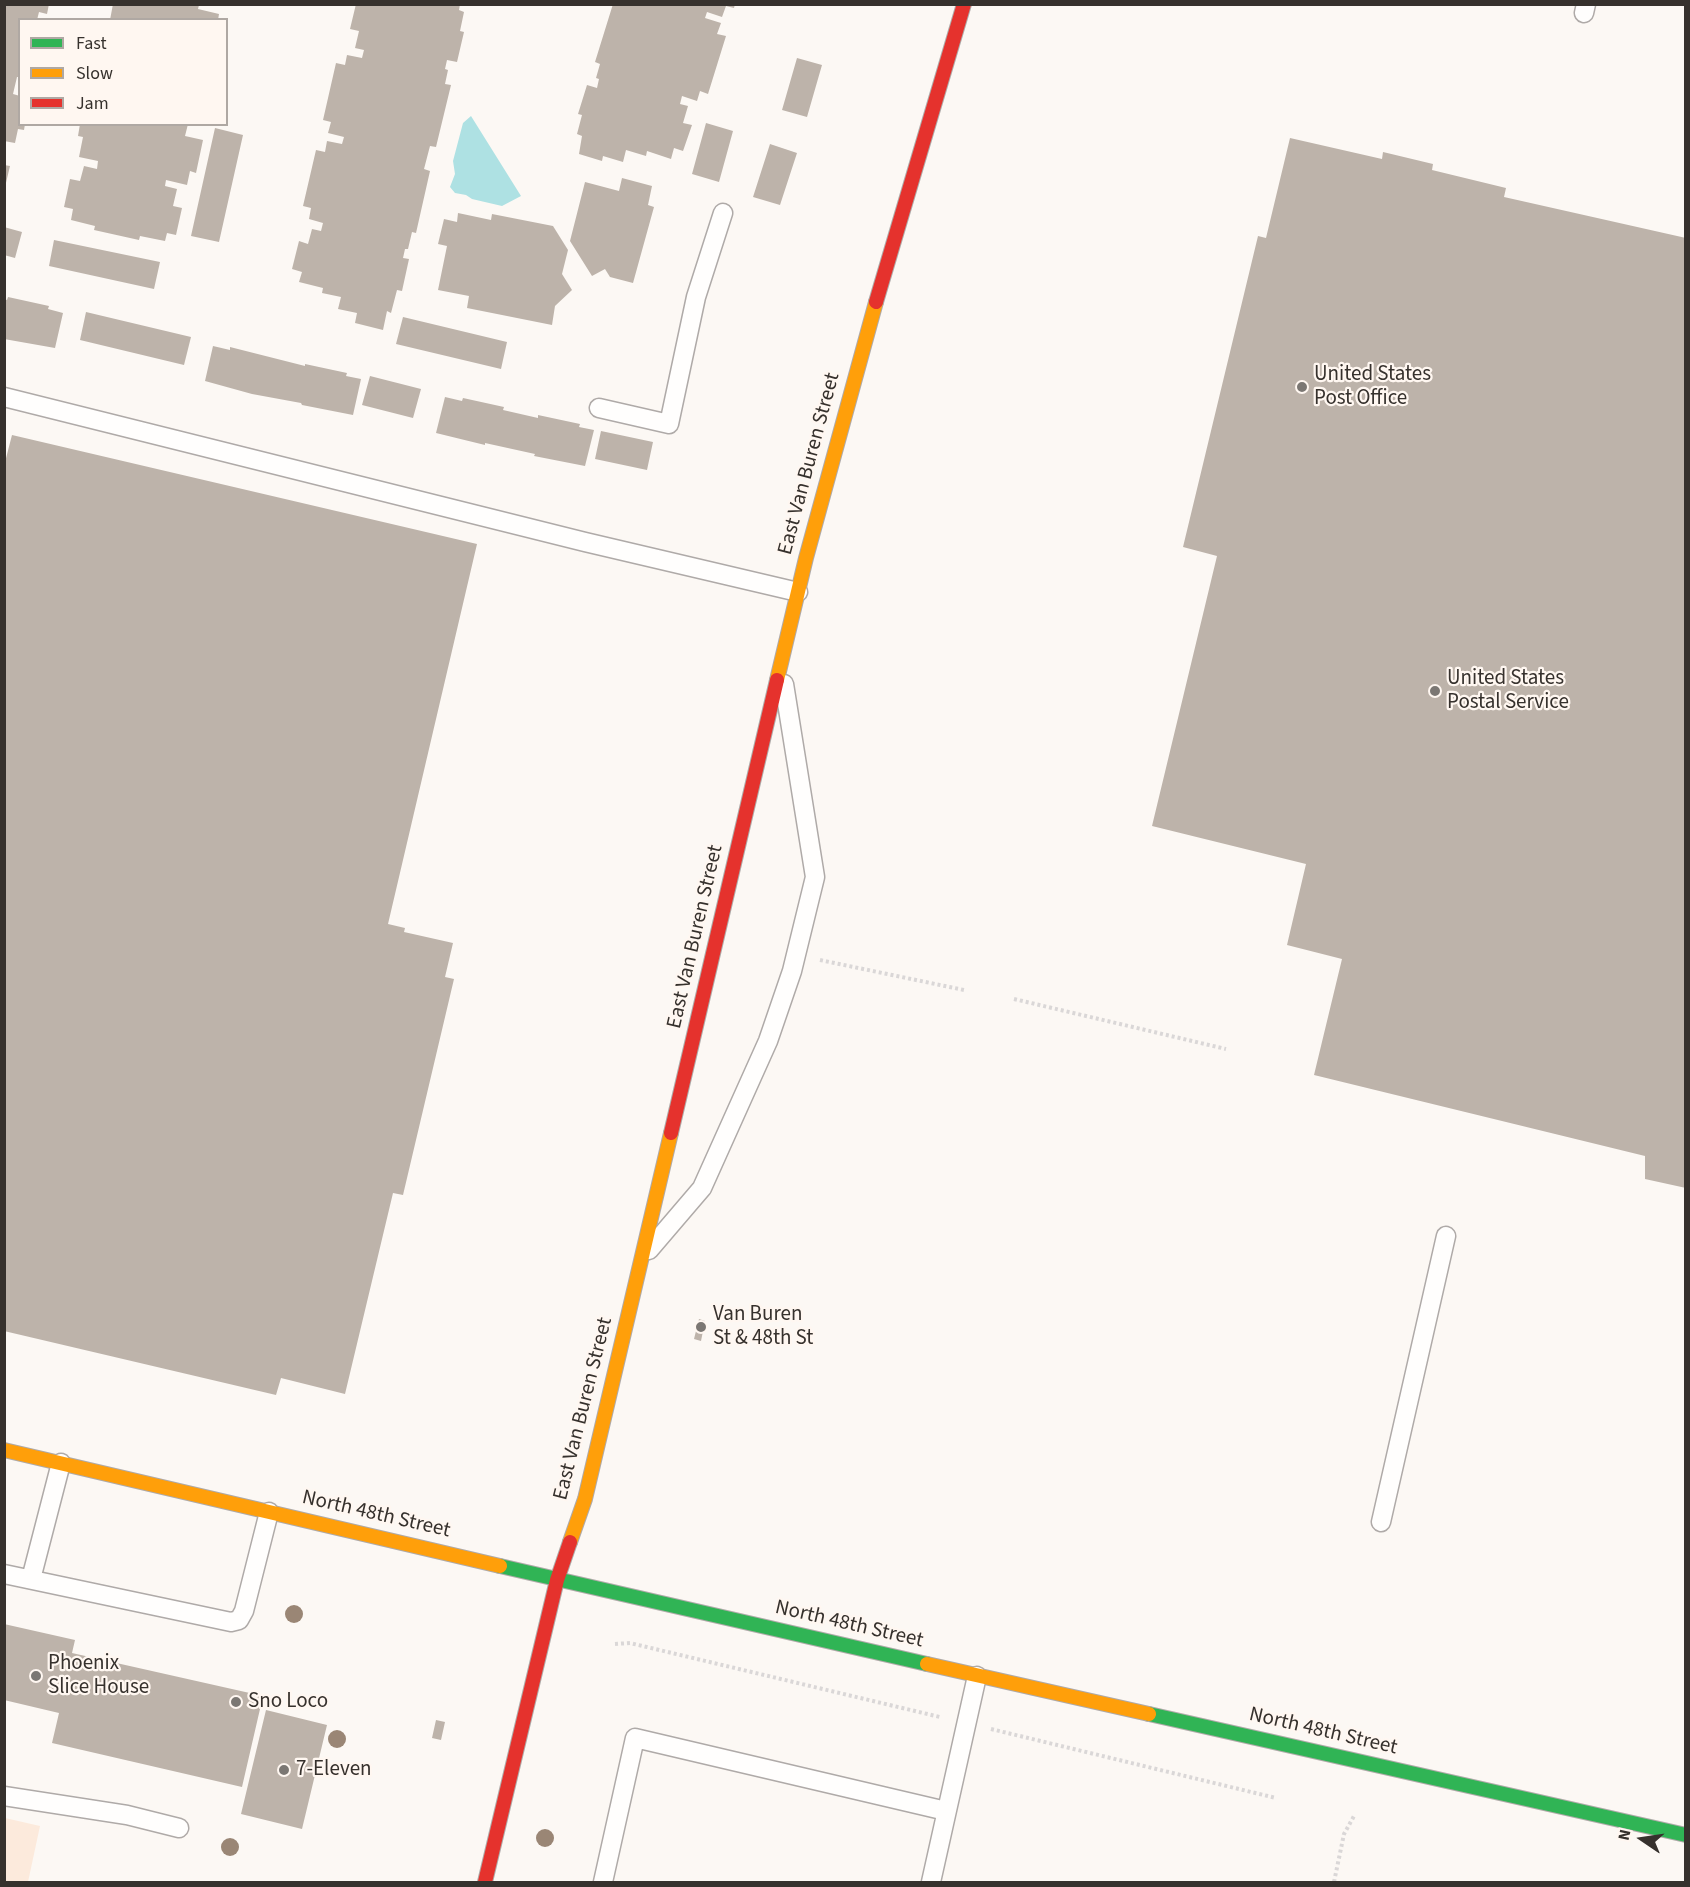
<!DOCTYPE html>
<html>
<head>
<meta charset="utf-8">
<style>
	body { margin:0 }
	#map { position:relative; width:1690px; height:1887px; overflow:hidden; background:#fcf8f4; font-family:"Source Sans 3",sans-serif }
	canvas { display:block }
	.frame { position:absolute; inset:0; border:6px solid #36312d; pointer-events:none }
	.legend { position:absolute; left:18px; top:18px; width:210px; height:108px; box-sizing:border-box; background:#fff7f1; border:2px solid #afa8a3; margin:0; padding:8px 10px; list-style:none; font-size:18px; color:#36312d }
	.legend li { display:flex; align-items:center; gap:12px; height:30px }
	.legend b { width:30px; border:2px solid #afa8a3 }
	.north { position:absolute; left:1612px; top:1809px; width:60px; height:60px; -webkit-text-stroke:4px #fff7f1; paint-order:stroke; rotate:283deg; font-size:16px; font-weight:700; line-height:24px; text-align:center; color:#36312d }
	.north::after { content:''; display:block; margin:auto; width:21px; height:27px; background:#36312d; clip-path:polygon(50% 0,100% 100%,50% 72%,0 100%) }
</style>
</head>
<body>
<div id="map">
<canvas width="1690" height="1887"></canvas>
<div class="frame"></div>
<ul class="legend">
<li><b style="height:8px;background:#30b455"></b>Fast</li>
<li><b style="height:8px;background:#ff9f0a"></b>Slow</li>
<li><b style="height:8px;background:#e5322d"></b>Jam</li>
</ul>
<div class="north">N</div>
</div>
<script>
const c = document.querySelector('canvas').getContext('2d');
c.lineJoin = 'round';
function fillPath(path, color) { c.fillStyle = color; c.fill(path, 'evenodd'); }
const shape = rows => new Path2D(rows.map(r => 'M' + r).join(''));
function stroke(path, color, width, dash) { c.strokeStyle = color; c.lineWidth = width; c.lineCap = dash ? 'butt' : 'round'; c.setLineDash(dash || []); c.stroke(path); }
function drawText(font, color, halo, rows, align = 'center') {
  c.font = font + ' "Source Sans 3",sans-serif'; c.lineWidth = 4.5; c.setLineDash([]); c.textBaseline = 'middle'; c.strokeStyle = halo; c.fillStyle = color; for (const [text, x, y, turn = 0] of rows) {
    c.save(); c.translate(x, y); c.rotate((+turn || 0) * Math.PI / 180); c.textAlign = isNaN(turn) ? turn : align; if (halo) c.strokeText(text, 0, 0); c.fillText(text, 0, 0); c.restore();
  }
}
fillPath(shape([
	[5,1818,40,1826,28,1882,5,1882]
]), '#fceadc');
fillPath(shape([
	[471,116,521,196,502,206,472,199,466,195,455,193,450,187,455,174,453,161,463,123]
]), '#aee1e3');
fillPath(shape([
	[4,4,49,4,47,14,39,12,37,20,20,20,20,77,17,77,13,94,20,96,20,124,25,124,24,130,18,129,15,143,4,141],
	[113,4,196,4,199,5,198,9,219,14,218,20,110,20],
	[356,4,460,4,459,10,464,12,460,31,464,32,457,62,447,60,445,69,448,70,445,84,451,85,436,147,430,146,424,169,430,171,416,233,412,232,408,249,405,249,403,258,409,259,402,291,397,290,391,313,387,311,383,330,355,323,357,313,338,309,341,297,322,293,323,288,299,282,302,272,292,269,299,241,308,244,312,229,321,231,323,223,309,219,311,208,303,206,316,150,325,152,327,141,342,144,344,137,328,133,331,122,323,120,336,63,345,65,347,55,362,58,364,50,355,48,359,31,350,29],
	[613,4,735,4,734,8,726,6,722,17,707,12,705,18,721,23,717,34,726,36,708,94,700,91,697,101,682,96,680,104,688,106,683,123,692,125,683,151,674,148,671,159,647,151,646,156,626,150,623,162,603,156,602,161,579,154,582,136,577,134,582,115,578,114,587,85,597,88,599,79,596,78,600,64,595,62],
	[797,58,822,65,807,117,782,110],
	[706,123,733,131,719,182,692,174],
	[80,124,188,124,185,136,203,140,196,173,190,171,187,185,166,180,165,186,177,189,173,206,182,208,176,235,167,233,165,241,140,236,139,240,94,230,95,226,71,220,73,209,64,207,70,179,80,181,84,166,97,169,98,161,79,157,83,137,78,136],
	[215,128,243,135,219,242,191,236],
	[1290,138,1382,159,1383,152,1433,164,1432,170,1506,188,1504,197,1686,238,1686,1188,1645,1179,1645,1156,1314,1075,1342,959,1287,945,1306,864,1152,826,1217,556,1183,547,1258,236,1266,238],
	[770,144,797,153,780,205,753,197],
	[4,165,10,166,5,187,4,187],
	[622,178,652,186,648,205,654,207,633,283,610,277,605,269,592,276,570,241,585,182,619,191],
	[458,213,491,220,492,214,553,226,568,250,562,274,572,290,555,306,552,325,467,308,469,296,438,290,447,246,438,244,444,219,457,222],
	[4,227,22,232,15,258,4,255],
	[54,240,160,262,154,289,49,266],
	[8,297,49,306,48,309,63,313,55,348,4,339,4,299,7,300],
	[86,312,191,337,184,365,80,340],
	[403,317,507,342,501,369,396,344],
	[213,346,230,350,230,347,305,366,305,364,347,373,346,376,361,379,353,415,302,405,301,403,252,394,205,381],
	[370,376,421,389,413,418,362,405],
	[445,397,462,401,463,398,504,407,503,410,538,418,538,415,580,424,579,427,594,430,585,466,534,456,535,454,485,443,485,445,436,433],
	[601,431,653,442,647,470,595,459],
	[12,435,477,544,388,924,405,928,404,932,453,943,445,977,454,979,403,1195,393,1193,345,1394,281,1378,276,1395,4,1331,4,466],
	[699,1319,705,1321,701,1341,694,1339],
	[4,1624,75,1640,72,1653,263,1696,242,1787,52,1743,59,1713,4,1700],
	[266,1710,327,1725,302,1829,241,1814],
	[436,1720,445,1722,441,1740,432,1738]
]), '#bdb3aa');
const lane = shape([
	[1584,13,1586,4],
	[4,397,585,542,798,592],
	[599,408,669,424,696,297,723,213],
	[649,1250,702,1188,768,1041,792,971,815,877,784,684],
	[1381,1522,1446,1236],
	[4,1574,231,1622,239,1620,244,1611,269,1512],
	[31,1579,61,1463],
	[4,1796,127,1815,179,1828],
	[603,1882,635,1738,946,1811],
	[931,1882,977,1676]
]);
const fast = shape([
	[500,1566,927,1664],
	[1149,1714,1686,1835]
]);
const slow = shape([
	[777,680,806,558,876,302],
	[4,1450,500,1566],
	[570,1542,585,1499,671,1133],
	[927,1664,1149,1714]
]);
const jam = shape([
	[876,302,964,4],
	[671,1133,777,680],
	[485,1882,557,1580,570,1542]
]);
stroke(lane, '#afaaa8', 21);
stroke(fast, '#afaaa8', 16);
stroke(slow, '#afaaa8', 16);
stroke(jam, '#afaaa8', 16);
stroke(shape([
	[820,960,964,990],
	[1014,999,1226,1049],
	[615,1644,630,1643,940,1717],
	[991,1729,1276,1798],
	[1334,1882,1344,1834,1354,1816]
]), '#dad7d7', 4, [3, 3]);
stroke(lane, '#fffefd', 18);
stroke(fast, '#30b455', 14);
stroke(slow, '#ff9f0a', 14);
stroke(jam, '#e5322d', 14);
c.fillStyle = '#9a8675';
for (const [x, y] of [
	[294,1614],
	[337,1739],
	[545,1838],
	[230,1847]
]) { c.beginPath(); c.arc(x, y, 9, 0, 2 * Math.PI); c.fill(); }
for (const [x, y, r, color] of [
	[1302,387,6,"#7b7773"],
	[1435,691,6,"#7b7773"],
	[701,1327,6,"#7b7773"],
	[36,1676,6,"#7b7773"],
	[236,1702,6,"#7b7773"],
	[284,1770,6,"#7b7773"]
]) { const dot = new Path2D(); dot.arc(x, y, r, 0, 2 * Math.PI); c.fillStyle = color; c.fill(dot); stroke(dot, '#fff7f1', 2); }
drawText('21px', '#36312d', '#fff7f1', [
	["United States",1314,375],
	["Post Office",1314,399],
	["United States",1447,679],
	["Postal Service",1447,703],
	["Van Buren",713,1315],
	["St & 48th St",713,1339],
	["Phoenix",48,1664],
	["Slice House",48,1688],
	["Sno Loco",248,1702],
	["7-Eleven",296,1770]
], 'left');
drawText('21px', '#36312d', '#fff7f1', [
	["East Van Buren Street",810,464,-75],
	["East Van Buren Street",696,937,-77],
	["East Van Buren Street",584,1409,-76],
	["North 48th Street",376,1515,13],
	["North 48th Street",849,1625,13],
	["North 48th Street",1323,1732,13]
]);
</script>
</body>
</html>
